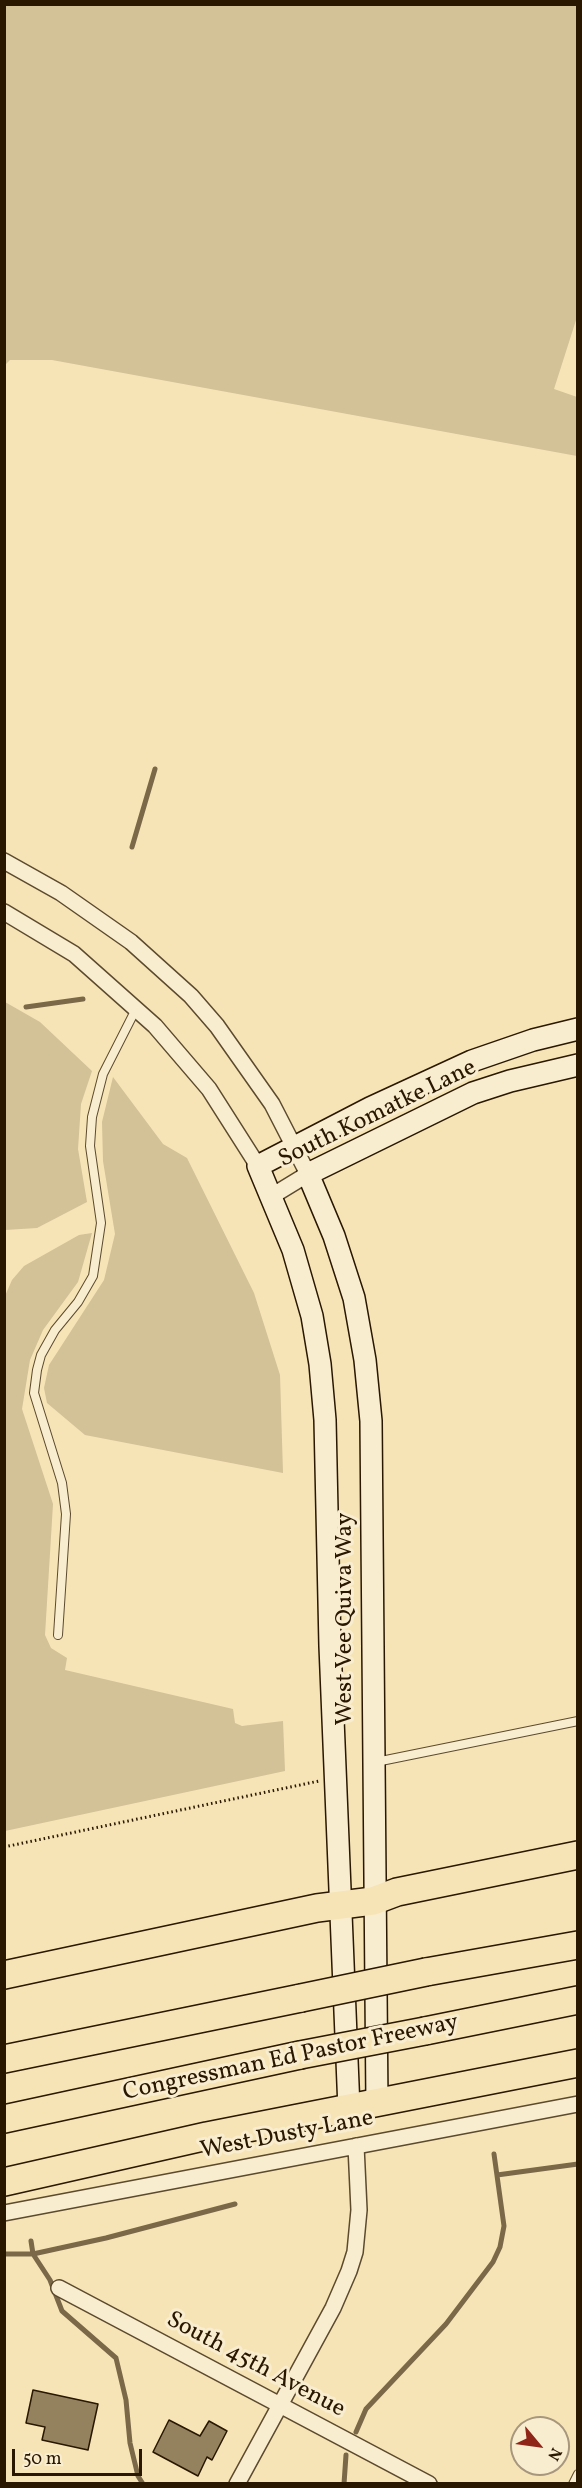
<!DOCTYPE html>
<html>
<head>
<meta charset="utf-8">
<style>
	body { margin:0 }
	#map { position:relative; width:582px; height:2488px; overflow:hidden; background:#f6e4b6; font-family:Vollkorn,serif }
	canvas { display:block }
	.frame { position:absolute; inset:0; border:6px solid #291700; pointer-events:none }
	.north { position:absolute; left:510px; top:2416px; width:60px; height:60px; box-sizing:border-box; background:#f9edd0; border:2px solid #a6977d; border-radius:50%; rotate:119deg; font-size:16px; font-weight:700; line-height:24px; text-align:center; color:#291700 }
	.north::after { content:''; display:block; margin:auto; width:21px; height:27px; background:#8f2418; clip-path:polygon(50% 0,100% 100%,50% 72%,0 100%) }
	.scale { position:absolute; left:12px; top:2449px; width:130px; height:27px; box-sizing:border-box; border:3px solid #291700; border-top:0; padding-left:8px; font-size:18px; line-height:21px; white-space:nowrap; color:#291700; -webkit-text-stroke:4px #f9edd0; paint-order:stroke }
</style>
</head>
<body>
<div id="map">
<canvas width="582" height="2488"></canvas>
<div class="frame"></div>
<div class="north">N</div>
<div class="scale">50 m</div>
</div>
<script>
const c = document.querySelector('canvas').getContext('2d');
c.lineJoin = 'round';
function fillPath(path, color) { c.fillStyle = color; c.fill(path, 'evenodd'); }
const shape = rows => new Path2D(rows.map(r => 'M' + r).join(''));
function stroke(path, color, width, dash) { c.strokeStyle = color; c.lineWidth = width; c.lineCap = dash ? 'butt' : 'round'; c.setLineDash(dash || []); c.stroke(path); }
function drawText(font, color, halo, rows, align = 'center') {
  c.font = font + ' Vollkorn,serif'; c.lineWidth = 6; c.setLineDash([]); c.textBaseline = 'middle'; c.strokeStyle = halo; c.fillStyle = color; for (const [text, x, y, turn = 0] of rows) {
    c.save(); c.translate(x, y); c.rotate((+turn || 0) * Math.PI / 180); c.textAlign = isNaN(turn) ? turn : align; if (halo) c.strokeText(text, 0, 0); c.fillText(text, 0, 0); c.restore();
  }
}
fillPath(shape([
	[5,4,577,5,577,317,554,389,577,397,577,456,52,360,10,360,5,365],
	[5,1002,40,1022,92,1071,81,1104,78,1149,87,1202,37,1228,5,1230],
	[113,1077,163,1144,187,1158,254,1293,280,1375,283,1473,85,1435,47,1403,44,1388,49,1365,104,1280,115,1234,103,1161,102,1122],
	[92,1233,78,1282,43,1330,30,1360,22,1409,53,1504,45,1635,51,1648,67,1658,65,1670,233,1709,235,1723,242,1726,283,1721,285,1771,5,1831,5,1296,12,1280,24,1266,79,1235]
]), '#d3c197');
stroke(shape([
	[132,847,155,769],
	[26,1007,83,999],
	[497,2175,578,2164],
	[31,2241,33,2254,50,2280,62,2311,116,2358,126,2400,130,2443,138,2476,143,2484],
	[4,2254,33,2254,106,2238,235,2204],
	[356,2432,366,2409,446,2324,493,2262,500,2247,504,2226,494,2154],
	[344,2484,346,2455]
]), '#7a6848', 5);
const building = shape([
	[33,2390,98,2404,88,2450,42,2440,45,2427,26,2423,33,2390],
	[169,2420,200,2436,209,2421,227,2431,212,2460,207,2457,198,2476,153,2452,169,2420]
]);
fillPath(building, '#94825f');
stroke(building, '#291700', 1.5);
const lane = shape([
	[58,1635,66,1514,62,1483,34,1393,37,1370,41,1355,55,1330,78,1302,93,1276,101,1223,90,1146,92,1117,103,1074,136,1009],
	[376,1762,578,1721],
	[573,2484,578,2474]
]);
const street = shape([
	[4,861,61,893,131,942,191,996,217,1026,272,1104,308,1174,272,1196],
	[4,912,74,954,155,1026,209,1089,258,1166],
	[4,2213,578,2104],
	[59,2288,429,2484],
	[237,2484,333,2308,349,2271,355,2252,359,2210,356,2146]
]);
const secondary = shape([
	[377,2104,371,1421,365,1360,354,1298,334,1236,308,1174,473,1093,510,1081,578,1065],
	[349,2109,330,1646,325,1420,320,1364,312,1316,293,1250,258,1166,370,1108,472,1061,533,1040,578,1029]
]);
const highway = shape([
	[426,1972,578,1945],
	[4,1975,317,1908,373,1901,397,1892,578,1855],
	[425,2031,578,2000],
	[4,2059,301,1998],
	[4,2119,300,2055],
	[4,2182,207,2136,578,2063]
]);
stroke(lane, '#5c4a2e', 10);
stroke(street, '#5c4a2e', 18);
stroke(secondary, '#291700', 24);
stroke(highway, '#291700', 30);
stroke(shape([
	[4,1847,319,1781]
]), '#291700', 3, [1.5, 3]);
stroke(lane, '#f9edd0', 8);
stroke(street, '#f9edd0', 15);
stroke(secondary, '#f9edd0', 21);
stroke(highway, '#f6e4b6', 27);
const highwayBridge = shape([
	[301,1998,426,1972],
	[300,2055,425,2031]
]);
stroke(highwayBridge, '#291700', 30, []);
stroke(highwayBridge, '#f6e4b6', 27);
drawText('24px', '#291700', '#f9edd0', [
	["South Komatke Lane",378,1115,-26],
	["West Vee Quiva Way",347,1619,-90],
	["Congressman Ed Pastor Freeway",291,2059,-12],
	["West Dusty Lane",287,2136,-11],
	["South 45th Avenue",255,2366,28]
]);
</script>
</body>
</html>
